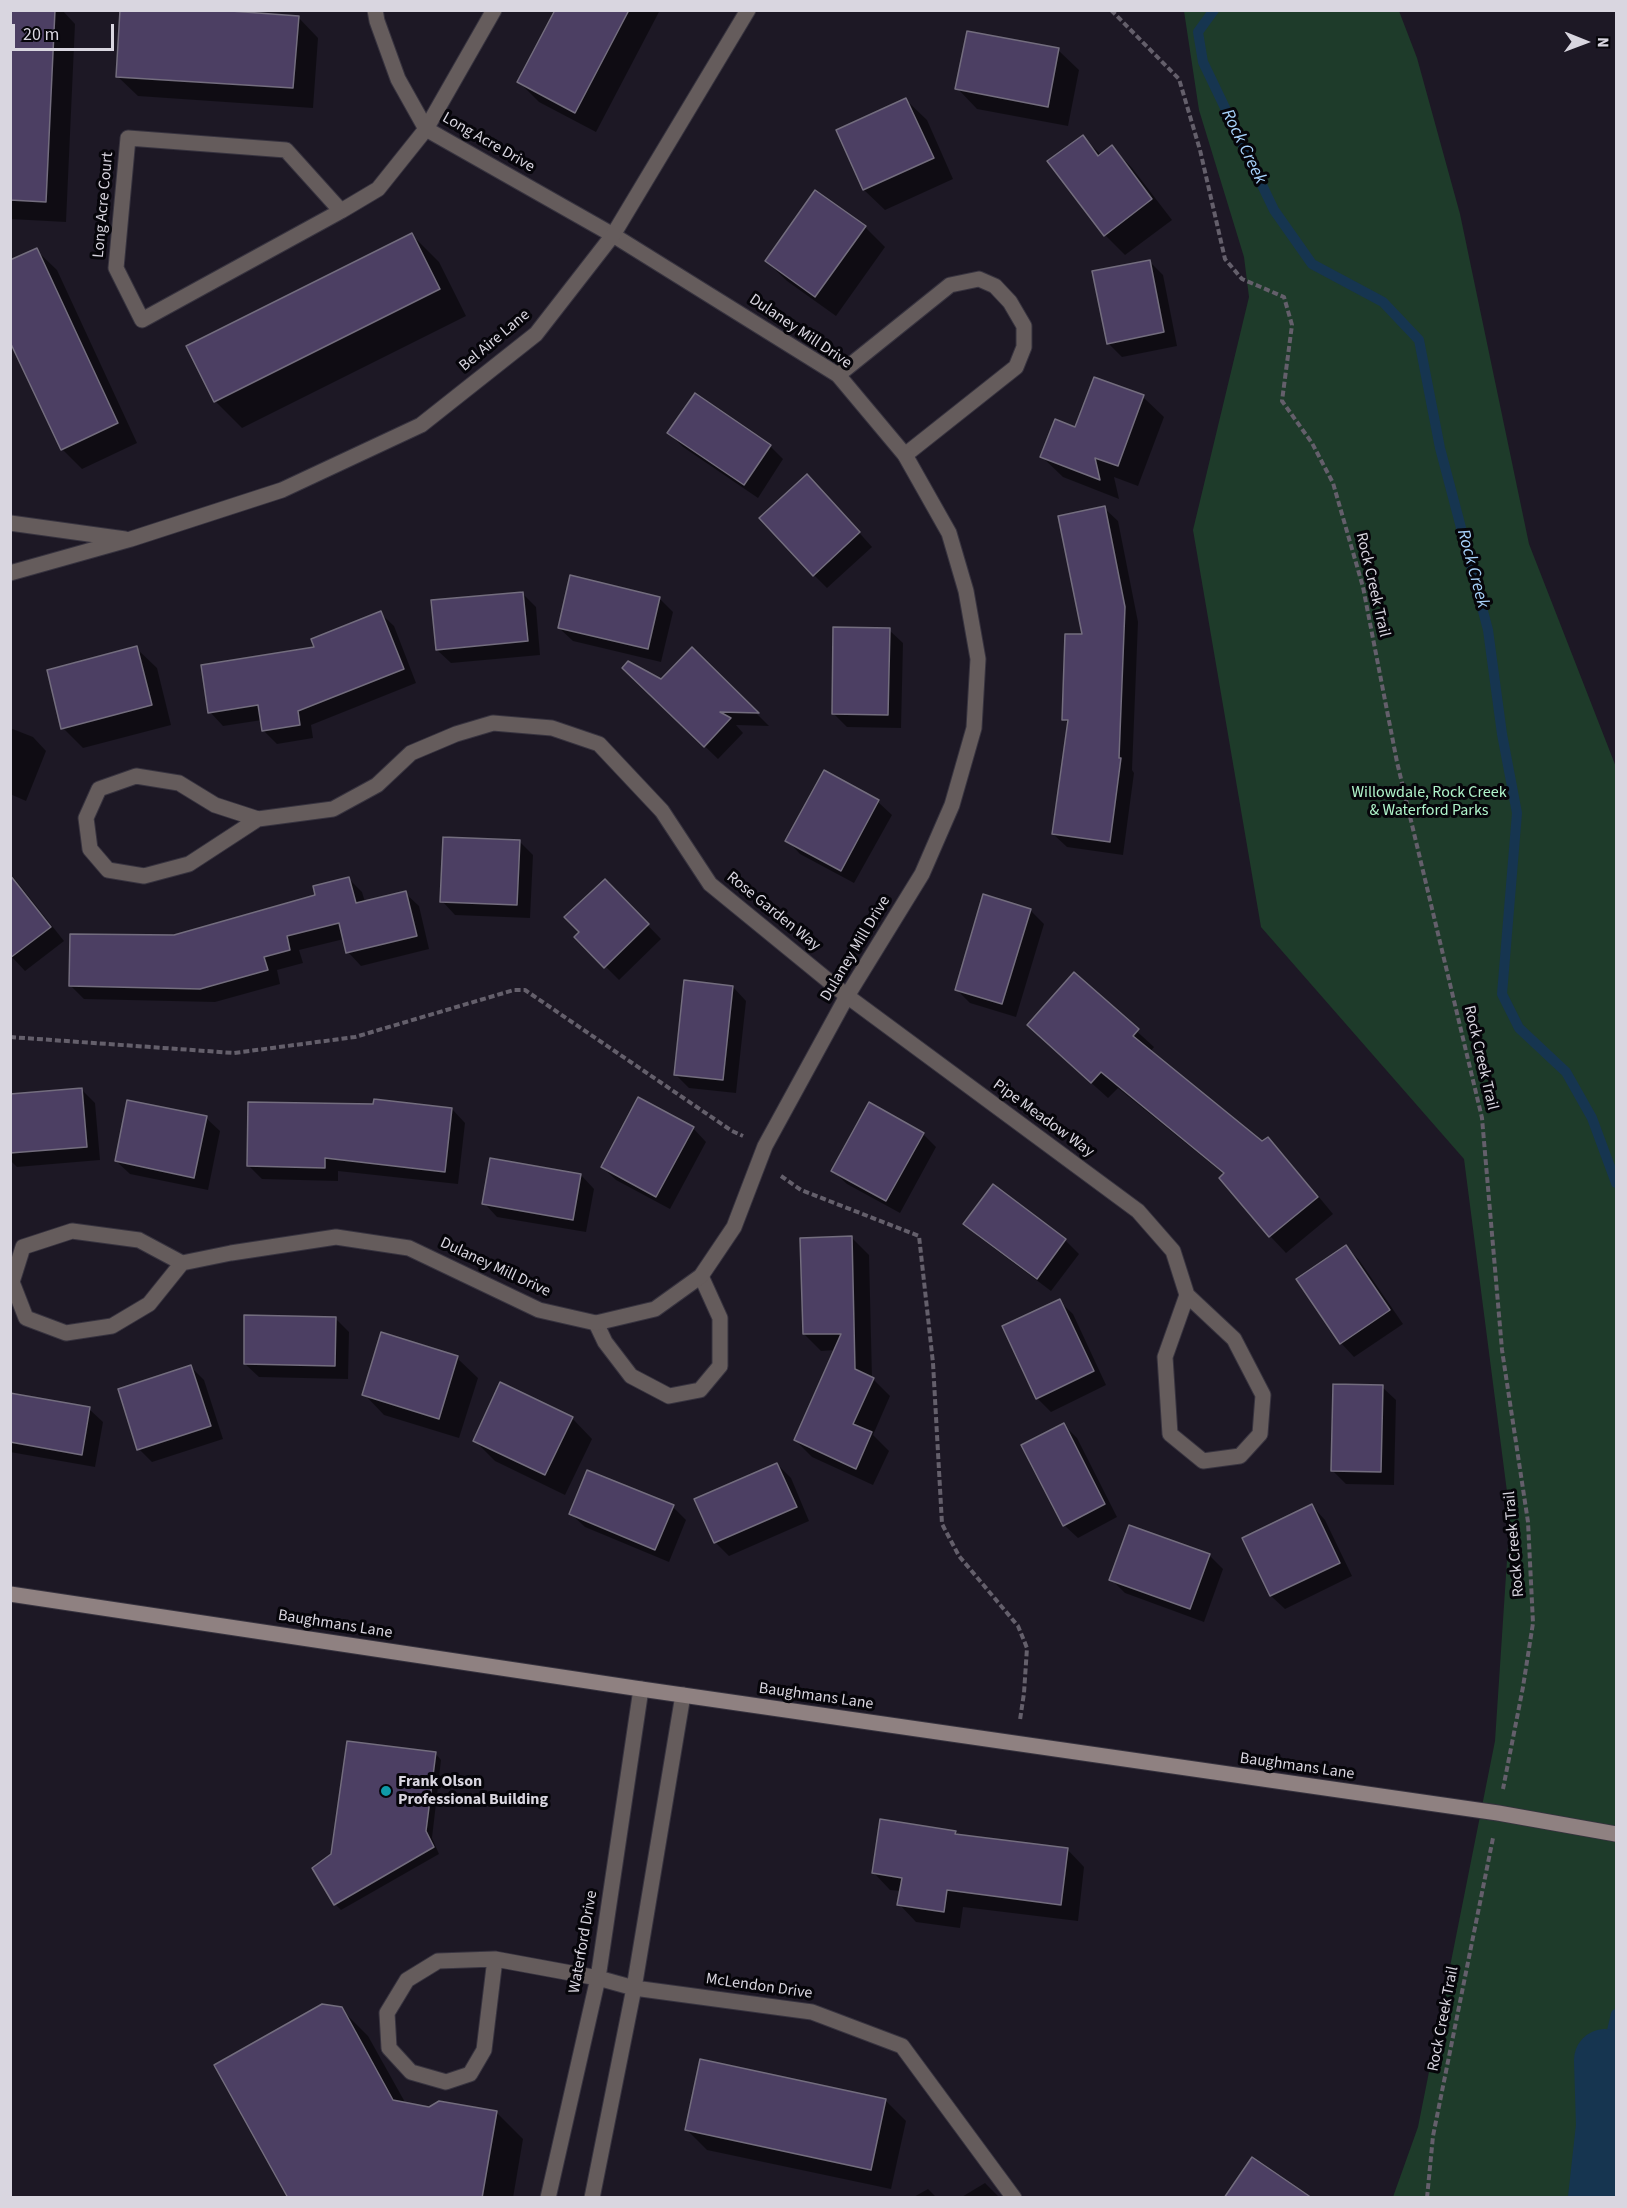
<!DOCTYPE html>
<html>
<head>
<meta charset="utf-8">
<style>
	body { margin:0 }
	#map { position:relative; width:1627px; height:2208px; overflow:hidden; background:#1d1825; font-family:"Source Sans 3",sans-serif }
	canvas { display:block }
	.frame { position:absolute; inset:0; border:12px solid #d9d6e0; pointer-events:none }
	.north { position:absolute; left:1555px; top:12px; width:60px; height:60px; -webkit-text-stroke:4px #06050a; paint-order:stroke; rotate:91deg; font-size:16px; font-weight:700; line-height:24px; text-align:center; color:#d9d6e0 }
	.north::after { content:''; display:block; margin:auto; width:21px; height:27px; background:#d9d6e0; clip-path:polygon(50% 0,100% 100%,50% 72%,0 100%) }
	.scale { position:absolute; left:12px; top:24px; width:102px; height:27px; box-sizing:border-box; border:3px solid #d9d6e0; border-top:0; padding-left:8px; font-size:18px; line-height:21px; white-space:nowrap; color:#d9d6e0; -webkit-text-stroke:4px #06050a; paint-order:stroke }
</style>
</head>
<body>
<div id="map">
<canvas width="1627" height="2208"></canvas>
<div class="frame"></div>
<div class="north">N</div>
<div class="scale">20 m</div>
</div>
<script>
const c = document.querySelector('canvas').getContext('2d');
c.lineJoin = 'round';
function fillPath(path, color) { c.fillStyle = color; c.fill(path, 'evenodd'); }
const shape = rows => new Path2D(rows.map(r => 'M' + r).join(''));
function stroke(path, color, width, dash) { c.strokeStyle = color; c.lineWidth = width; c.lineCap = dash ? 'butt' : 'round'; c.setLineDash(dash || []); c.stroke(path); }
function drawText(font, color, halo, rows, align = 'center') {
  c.font = font + ' "Source Sans 3",sans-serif'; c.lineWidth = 6; c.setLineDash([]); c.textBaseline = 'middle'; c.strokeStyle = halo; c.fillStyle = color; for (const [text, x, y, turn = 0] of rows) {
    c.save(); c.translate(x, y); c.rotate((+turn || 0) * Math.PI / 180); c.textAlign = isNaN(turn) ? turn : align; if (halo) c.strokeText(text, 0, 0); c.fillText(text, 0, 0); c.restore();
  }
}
fillPath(shape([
	[1184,11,1399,11,1417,58,1460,214,1529,544,1616,767,1616,2197,1393,2197,1418,2127,1495,1741,1510,1515,1464,1159,1261,927,1193,530,1249,297,1244,257,1199,110]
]), '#1e3b2a');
fillPath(shape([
	[10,10,62,10,75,24,66,222,10,219],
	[557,10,660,10,596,132,539,102,519,82],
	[298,17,318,38,313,108,138,96,117,76],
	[1058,50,1079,70,1068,126,977,109,957,88],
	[906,100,927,120,953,179,885,210,864,190,838,131],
	[1083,137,1101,155,1112,147,1132,168,1172,220,1125,255,1105,235,1049,162],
	[865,227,885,247,836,316,787,281,766,261],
	[412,235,439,262,466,316,242,428,215,401,188,347],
	[36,250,57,270,137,443,82,469,62,449],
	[1149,261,1163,275,1177,346,1122,357,1108,343],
	[1143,397,1164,417,1138,486,1114,477,1119,499,1063,477,1042,457,1076,428],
	[669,433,770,446,783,459,758,498,683,447],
	[820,489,872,547,827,588,814,575],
	[1104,508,1118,521,1138,622,1132,770,1134,773,1123,855,1067,847,1053,834,1069,724,1064,719,1084,636],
	[522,593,536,607,540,655,451,663,437,650],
	[659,598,673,612,661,662,573,641,559,628],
	[380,613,394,626,416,683,311,725,313,738,277,744,263,730,262,720,223,726,210,712,316,648],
	[889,630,903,643,901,728,847,727,833,713],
	[136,648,157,668,171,725,83,748,63,728],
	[692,649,769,726,736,725,743,733,718,759,624,668,661,681],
	[10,728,33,737,46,751,26,801,10,794],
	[878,802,892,815,854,883,800,854,787,840],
	[520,842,533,855,530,918,455,915,442,901],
	[10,873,64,941,25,971,10,955],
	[348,878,362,892,365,902,405,893,419,906,429,949,361,966,348,952,344,939,299,950,303,963,277,970,280,984,215,1002,84,999,71,986,174,937,317,896],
	[605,881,661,939,619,980,576,937,581,932],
	[1030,910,1044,924,1016,1017,970,1003,956,989],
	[1074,974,1154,1047,1150,1052,1262,1143,1268,1139,1284,1155,1333,1214,1286,1253,1270,1236,1221,1178,1225,1175,1118,1088,1108,1098,1045,1041,1029,1025],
	[733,987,746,1001,736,1093,689,1088,675,1074],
	[82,1090,95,1103,100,1160,17,1167,10,1160,10,1095],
	[452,1109,465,1123,458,1184,338,1171,338,1181,262,1179,249,1166],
	[206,1118,220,1131,208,1190,130,1174,116,1161],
	[693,1128,706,1142,670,1209,616,1180,602,1167],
	[923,1134,936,1147,900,1213,847,1184,833,1171],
	[581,1175,594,1189,586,1232,497,1217,484,1203],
	[993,1186,1065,1240,1079,1254,1051,1291,979,1237,965,1224],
	[852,1238,869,1255,872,1378,890,1396,873,1435,889,1451,873,1485,812,1457,795,1440,835,1350,821,1351,804,1334],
	[1346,1247,1359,1260,1403,1324,1354,1357,1341,1343,1298,1279],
	[1059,1301,1073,1314,1106,1385,1051,1412,1037,1398],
	[335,1318,349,1332,348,1379,259,1377,245,1364],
	[457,1358,478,1378,459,1438,384,1415,364,1394],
	[191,1367,204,1380,223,1439,152,1462,139,1449],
	[1382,1387,1396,1400,1394,1485,1346,1484,1333,1471],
	[10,1395,89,1409,103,1422,95,1467,10,1452],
	[572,1418,592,1439,565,1495,495,1461,474,1440],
	[1064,1425,1077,1438,1117,1517,1078,1538,1064,1525],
	[777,1464,791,1478,809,1521,729,1556,715,1542],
	[1312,1506,1325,1520,1352,1576,1285,1609,1271,1596,1244,1539],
	[673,1507,686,1520,669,1562,585,1527,571,1514],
	[1209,1555,1223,1569,1204,1622,1125,1593,1111,1579],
	[435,1753,441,1760,432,1838,439,1854,341,1910,335,1904,333,1855],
	[955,1832,959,1836,1067,1849,1084,1867,1078,1921,963,1907,960,1928,916,1922,899,1904,901,1891,890,1890,873,1872],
	[341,2009,368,2036,406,2104,430,2108,496,2112,523,2139,513,2198,290,2198],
	[885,2100,906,2121,891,2189,707,2150,687,2130],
	[985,2183,1000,2198,960,2198],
	[928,2189,937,2198,912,2198]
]), '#0007');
stroke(shape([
	[1214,10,1198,32,1203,62,1274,210,1312,264,1383,302,1419,340,1440,448,1488,630,1502,734,1517,813,1502,994,1519,1028,1566,1072,1592,1118,1616,1183],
	[1605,2060,1616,2014]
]), '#163550', 10);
stroke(shape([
	[1599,2198,1607,2126,1605,2060]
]), '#163550', 62);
const building = shape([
	[10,10,55,10,46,202,10,200,10,10],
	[120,10,217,10,299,16,293,88,116,77,120,10],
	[555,10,629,10,575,113,517,82,555,10],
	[967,31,1059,48,1048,107,955,89,967,31],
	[906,98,934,158,863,190,836,130,906,98],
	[1083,135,1098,156,1112,145,1152,199,1104,236,1047,161,1083,135],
	[815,190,866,226,815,297,765,261,815,190],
	[412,233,440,289,214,402,186,346,412,233],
	[37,248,118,423,61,450,10,342,10,260,37,248],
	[1150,260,1164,332,1107,344,1092,271,1150,260],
	[1094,377,1144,395,1118,466,1095,458,1100,480,1040,457,1055,419,1075,427,1094,377],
	[695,393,771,445,744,485,667,433,695,393],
	[807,474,860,532,813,576,759,518,807,474],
	[1105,506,1125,607,1119,758,1121,758,1110,842,1052,834,1068,720,1062,720,1065,634,1082,634,1058,516,1105,506],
	[570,575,660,597,648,649,558,628,570,575],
	[523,592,528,641,436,650,431,600,523,592],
	[381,611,404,669,298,711,300,725,262,731,258,705,208,713,201,665,314,647,311,639,381,611],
	[833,627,890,628,888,715,832,714,833,627],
	[137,646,152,705,61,729,47,670,137,646],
	[692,647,759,713,720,712,731,718,704,747,622,668,628,661,661,679,692,647],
	[824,770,879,800,841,871,785,841,824,770],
	[443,837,520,840,517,905,440,902,443,837],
	[10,875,51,927,10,958,10,875],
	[349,877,356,903,406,891,417,936,346,953,339,923,287,936,290,950,264,957,268,970,200,989,69,986,70,934,174,935,315,895,313,886,349,877],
	[605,879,649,924,604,968,574,937,579,932,564,917,605,879],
	[983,894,1031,909,1002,1004,955,990,983,894],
	[1074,972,1139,1029,1133,1036,1262,1141,1268,1137,1318,1197,1269,1237,1219,1178,1224,1173,1101,1072,1091,1083,1027,1025,1074,972],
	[684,980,733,986,723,1080,674,1075,684,980],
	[82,1088,87,1147,10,1153,10,1094,82,1088],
	[638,1097,694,1127,656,1197,601,1167,638,1097],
	[374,1099,452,1108,445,1172,325,1158,325,1168,247,1166,248,1102,373,1104,374,1099],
	[127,1100,207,1116,194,1178,115,1161,127,1100],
	[869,1102,924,1133,886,1201,831,1171,869,1102],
	[490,1158,581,1174,573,1220,482,1204,490,1158],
	[993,1184,1066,1239,1037,1279,963,1224,993,1184],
	[852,1236,855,1369,874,1378,853,1424,872,1432,856,1469,794,1440,841,1334,803,1334,800,1238,852,1236],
	[1346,1245,1390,1310,1340,1344,1296,1279,1346,1245],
	[1060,1299,1094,1371,1036,1399,1002,1326,1060,1299],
	[244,1315,336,1317,335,1366,244,1364,244,1315],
	[381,1332,458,1356,439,1419,362,1395,381,1332],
	[191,1365,211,1426,137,1450,118,1389,191,1365],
	[500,1382,573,1417,545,1475,473,1441,500,1382],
	[1333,1384,1383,1385,1381,1472,1331,1471,1333,1384],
	[10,1393,90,1407,82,1455,10,1442,10,1393],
	[1064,1423,1105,1504,1063,1526,1021,1445,1064,1423],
	[777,1463,797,1507,714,1543,694,1499,777,1463],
	[587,1470,674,1505,655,1550,569,1514,587,1470],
	[1312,1504,1340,1563,1270,1596,1242,1538,1312,1504],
	[1129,1525,1210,1554,1190,1609,1109,1580,1129,1525],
	[347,1741,436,1752,426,1831,434,1847,334,1905,312,1868,331,1854,347,1741],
	[880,1819,956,1831,955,1834,1068,1848,1061,1905,947,1890,944,1912,897,1905,902,1878,872,1873,880,1819],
	[322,2004,342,2007,393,2100,429,2107,439,2101,497,2111,482,2198,288,2198,214,2065,322,2004],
	[700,2059,886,2099,871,2170,685,2130,700,2059],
	[1252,2157,1312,2198,1224,2198,1252,2157]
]);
fillPath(building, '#4c3f63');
stroke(building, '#736d7e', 1.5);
const service = shape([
	[838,375,950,285,979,279,995,286,1010,302,1024,326,1024,347,1016,367,905,455],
	[596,1323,605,1342,631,1376,669,1396,700,1390,720,1366,720,1318,701,1276]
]);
const minor = shape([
	[341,211,286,150,128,138,116,268,142,320,341,211,378,189,426,129,494,10],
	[258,819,189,864,144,876,108,870,90,849,86,818,99,789,136,776,179,783,215,805,258,819,333,809,377,785,411,753,456,734,493,723,552,728,599,744,662,811,710,884,847,996,1138,1211,1173,1251,1187,1295,1165,1357,1170,1434,1203,1461,1240,1456,1260,1434,1263,1395,1234,1339,1187,1295],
	[182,1263,149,1304,112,1326,66,1333,26,1318,12,1282,23,1247,72,1231,139,1240,182,1263,231,1253,336,1237,409,1248,539,1310,596,1323,655,1309,701,1276,734,1227,765,1146,847,996,922,874,952,805,974,728,978,659,966,591,949,533,905,455,838,375,613,235,426,129,398,79,377,21,375,10],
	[495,1959,484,2050,470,2074,446,2082,411,2072,389,2048,387,2013,407,1980,438,1961,495,1959,598,1978,634,1988,812,2012,902,2046,1014,2198],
	[548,2198,598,1978,641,1689],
	[592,2198,634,1988,683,1695]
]);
const tertiary = shape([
	[10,523,125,539],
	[10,573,131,539,282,490,421,425,536,334,613,235,748,10]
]);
const secondary = shape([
	[10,1594,641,1689,1498,1813,1616,1834]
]);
stroke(service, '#37333f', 17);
stroke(minor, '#37333f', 17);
stroke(tertiary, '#37333f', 17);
stroke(secondary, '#37333f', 17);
stroke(shape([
	[1111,10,1179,79,1200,150,1225,259,1242,279,1284,297,1292,325,1282,401,1312,443,1333,483,1363,587,1397,762,1482,1118,1502,1350,1528,1522,1533,1623,1523,1687,1503,1789],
	[10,1037,234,1053,355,1037,514,990,525,990,732,1131,743,1136],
	[781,1176,801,1190,919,1236,933,1363,942,1524,959,1556,1018,1626,1027,1648,1024,1693,1020,1720],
	[1427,2198,1433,2136,1493,1838]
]), '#645f6b', 4, [6, 3]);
stroke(service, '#655c5c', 15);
stroke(minor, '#655c5c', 15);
stroke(tertiary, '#655c5c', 15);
stroke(secondary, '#8f8181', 15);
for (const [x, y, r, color] of [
	[386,1791,6,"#0f9aa8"]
]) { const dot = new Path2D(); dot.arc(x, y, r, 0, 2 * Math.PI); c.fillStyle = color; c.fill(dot); stroke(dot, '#06050a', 2); }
drawText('16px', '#d9d6e0', '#06050a', [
	["Long Acre Drive",488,143,30],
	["Long Acre Court",104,205,-85],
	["Dulaney Mill Drive",800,332,34],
	["Bel Aire Lane",495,341,-40],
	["Rock Creek Trail",1372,585,77],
	["Rose Garden Way",773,912,39],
	["Dulaney Mill Drive",856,949,-59],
	["Rock Creek Trail",1480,1058,77],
	["Pipe Meadow Way",1043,1119,36],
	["Dulaney Mill Drive",495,1268,25],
	["Rock Creek Trail",1515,1544,-95],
	["Baughmans Lane",335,1625,9],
	["Baughmans Lane",816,1697,8],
	["Baughmans Lane",1297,1767,8],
	["Waterford Drive",584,1942,-80],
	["McLendon Drive",759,1987,8],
	["Rock Creek Trail",1444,2019,-79]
]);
drawText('16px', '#aff4ca', '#06050a', [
	["Willowdale, Rock Creek",1429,793],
	["& Waterford Parks",1429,811]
]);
drawText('bold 16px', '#d9d6e0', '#06050a', [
	["Frank Olson",398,1782],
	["Professional Building",398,1800]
], 'left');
drawText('italic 18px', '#a7d2fb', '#06050a', [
	["Rock Creek",1243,147,64],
	["Rock Creek",1472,569,75]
]);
</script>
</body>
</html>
